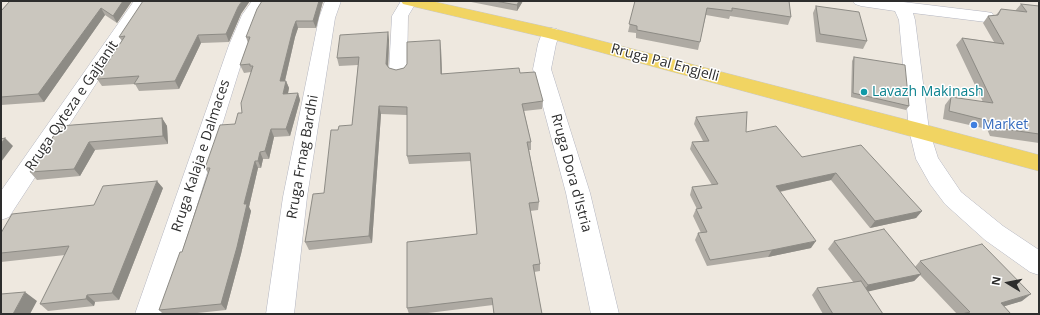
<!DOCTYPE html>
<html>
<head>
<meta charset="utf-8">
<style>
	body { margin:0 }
	#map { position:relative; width:1040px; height:315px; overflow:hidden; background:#eee8df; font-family:"Open Sans",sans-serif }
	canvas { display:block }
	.frame { position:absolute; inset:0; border:2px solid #2d2d2d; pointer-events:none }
	.north { position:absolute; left:988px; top:263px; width:40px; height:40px; -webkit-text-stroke:3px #fff; paint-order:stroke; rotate:280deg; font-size:11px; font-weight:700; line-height:16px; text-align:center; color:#2d2d2d }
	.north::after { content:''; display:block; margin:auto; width:14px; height:18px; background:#2d2d2d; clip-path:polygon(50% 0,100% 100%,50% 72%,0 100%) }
</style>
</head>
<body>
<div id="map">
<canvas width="1040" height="315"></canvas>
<div class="frame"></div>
<div class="north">N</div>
</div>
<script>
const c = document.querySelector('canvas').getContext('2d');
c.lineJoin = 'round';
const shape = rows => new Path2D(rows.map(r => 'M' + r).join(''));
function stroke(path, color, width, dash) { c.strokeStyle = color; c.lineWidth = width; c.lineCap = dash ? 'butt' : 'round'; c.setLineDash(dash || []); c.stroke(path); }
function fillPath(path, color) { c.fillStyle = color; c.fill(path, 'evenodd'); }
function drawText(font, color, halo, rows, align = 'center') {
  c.font = font + ' "Open Sans",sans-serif'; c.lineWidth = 3; c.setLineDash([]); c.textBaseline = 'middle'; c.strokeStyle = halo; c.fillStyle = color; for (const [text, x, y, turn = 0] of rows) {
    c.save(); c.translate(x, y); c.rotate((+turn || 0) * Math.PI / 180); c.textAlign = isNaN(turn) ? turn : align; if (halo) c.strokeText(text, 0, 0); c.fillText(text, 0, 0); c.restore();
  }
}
const minor = shape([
	[134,1,150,1,9,217,1,220,1,191,134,1],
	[252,1,268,1,258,15,247,45,163,314,135,314,229,45,242,15,252,1],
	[325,1,341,1,335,18,307,197,294,314,266,314,283,197,319,18,325,1],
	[401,1,417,1,408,16,407,71,405,75,398,77,391,75,389,71,392,16,401,1],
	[853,1,895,1,986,12,992,13,994,17,992,21,986,22,913,13,915,20,929,130,938,158,961,192,1003,226,1039,250,1039,275,1030,272,985,240,945,204,930,184,916,159,909,130,899,20,895,11,861,6,855,4,853,1],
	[551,28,557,29,560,33,556,44,551,69,590,193,619,314,591,314,566,193,533,69,538,44,542,33,545,29,551,28]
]);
const major = shape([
	[401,1,431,1,551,28,919,123,1039,155,1039,171,548,38,403,4,401,1]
]);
stroke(minor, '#b3b5c0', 1);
stroke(major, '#c8c8c8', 1);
fillPath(minor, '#fff');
fillPath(major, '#f1d462');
fillPath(shape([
	[10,1,132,1,117,23,105,15,44,102,1,105,1,11],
	[323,1,316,28,298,28,295,37,285,81,286,81,289,88,288,94,298,93,300,100,290,136,274,137,269,159,263,159,261,168,258,168,249,207,251,211,241,254,226,310,188,314,163,314,159,310,182,252,208,173,205,168,242,113,251,72,244,73,240,65,248,43,246,37],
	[466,1,523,1,517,11],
	[635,1,789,1,791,17,788,25,730,16,729,19,706,15,698,50,636,38,636,33,628,32],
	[1021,4,1039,6,1039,143,990,136,987,129,943,119,945,105,951,97,983,102,956,45,962,38,994,42,983,23,988,16,996,15,1001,9,1015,11],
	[816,6,867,41,863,49,816,42,813,13],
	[241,14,229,42,201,43,179,89,139,91,135,84,102,86,97,79,122,41,119,37],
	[388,32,389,40,388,67,389,68,396,70,404,68,441,48,442,74,520,73,543,101,542,109,524,111,531,142,531,150,529,150,539,202,538,210,530,211,540,264,540,271,534,272,542,314,494,314,493,305,420,314,409,314,407,308,477,234,471,161,409,164,407,156,407,115,381,114,372,243,309,250,305,242,324,193,338,130,352,125,358,65,339,66,337,58],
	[854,57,909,106,906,110,851,97,852,61],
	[696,117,746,132,922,211,916,218,870,228,831,180,780,192,811,248,768,257,707,266,695,240,698,233,701,233,693,216,696,209,697,209,690,195,692,187,712,185,690,149,692,142,703,141,694,124],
	[162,118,167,126,168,144,95,150,80,176,37,180,30,172,60,126],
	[163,188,119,300,95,302,94,306,48,311,40,304,65,255,1,262,1,233,94,205],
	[834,241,915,267,920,261,1022,301,1004,306,1011,314,957,314,920,275,914,281,868,291,883,314,823,314,812,295,817,288,854,283,828,249]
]), '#aeaaa3');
fillPath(shape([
	[123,1,132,1,117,23,113,16],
	[242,1,250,1,241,14,229,42,226,34,238,7],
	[319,1,323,1,316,28,313,21],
	[519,1,523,1,517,11,517,5],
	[101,8,105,15,44,102,38,94],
	[296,21,298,28,295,37,283,89,280,81,293,29],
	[388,32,389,40,388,72,386,64],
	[198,35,201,43,179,89,175,81],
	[440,40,441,48,442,82,441,74],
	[286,81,289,88,286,102,283,94],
	[298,93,300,100,290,136,286,129],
	[379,106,381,114,372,243,369,236],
	[162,118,167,126,168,144,163,136],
	[271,129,274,137,269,159,265,151],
	[5,138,13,146,1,162,1,144],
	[89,142,95,150,80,176,74,169],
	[260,152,263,159,261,168,258,161],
	[255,161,258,168,249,207,251,211,241,254,226,310,221,304,244,204],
	[836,173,831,180,773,193,776,186],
	[157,181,163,188,119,300,112,293],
	[922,211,916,218,870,228,875,221],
	[816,241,811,248,768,257,772,250],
	[921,274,914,281,862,293,868,285],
	[25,292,37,301,30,314,13,314],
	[1031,294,1022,301,992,310,1001,303],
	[87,295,95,302,94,306,86,299]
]), '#8d8b85');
const building = shape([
	[10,1,123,1,113,16,101,8,38,94,1,97,1,11,10,1],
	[143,1,242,1,238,7,226,34,198,35,175,81,134,84,139,76,97,79,125,36,119,37,143,1],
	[262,1,319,1,313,21,296,21,293,29,280,81,286,81,283,94,298,93,286,129,271,129,265,151,260,152,258,161,255,161,244,204,247,204,237,247,221,304,159,310,180,252,182,252,210,168,205,168,220,125,235,124,238,113,242,113,241,103,253,66,250,66,250,64,240,65,250,37,246,37,257,9,262,1],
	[495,1,519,1,517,5,495,1],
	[635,1,789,1,791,17,732,8,732,11,707,8,700,42,637,30,637,26,629,24,635,1],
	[1021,4,1039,6,1039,134,997,128,993,122,949,111,951,97,993,103,962,38,1004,44,988,16,998,15,1001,9,1027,12,1021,4],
	[816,6,859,12,867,41,820,34,816,6],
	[388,32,386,64,389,68,396,70,404,68,407,64,407,42,440,40,441,74,519,68,520,73,535,72,543,101,522,104,531,142,527,142,539,202,529,203,540,264,533,265,542,314,494,314,492,298,407,308,407,242,477,234,470,153,407,156,407,107,379,106,369,236,305,242,313,194,324,193,331,130,338,130,339,126,352,125,359,57,337,58,340,35,388,32],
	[854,57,905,65,909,106,853,93,854,57],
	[747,112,746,132,776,126,802,157,861,145,922,211,875,221,836,173,776,186,816,241,772,250,710,260,698,233,707,232,696,209,702,208,692,187,718,184,692,142,709,141,696,117,747,112],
	[162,118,163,136,89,142,74,169,30,172,60,126,162,118],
	[5,138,1,144,1,139,5,138],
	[157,181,112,293,87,295,86,299,40,304,69,246,1,253,1,233,12,214,94,205,103,186,157,181],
	[884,229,921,274,868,285,834,241,884,229],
	[982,244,1031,294,1001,303,1011,314,962,314,970,312,920,261,982,244],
	[861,281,883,314,833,314,817,288,861,281],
	[25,292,13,314,1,314,1,294,25,292]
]);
fillPath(building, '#cac6be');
stroke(building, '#8d8b85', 1);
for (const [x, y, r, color] of [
	[864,92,4,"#0f9aa8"],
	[974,125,4,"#3f7fe0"]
]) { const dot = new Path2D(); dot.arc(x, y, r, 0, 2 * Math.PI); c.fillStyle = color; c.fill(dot); stroke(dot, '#fff', 1.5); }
drawText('14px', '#2d2d2d', '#fff', [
	["Rruga Pal Engjelli",665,63,15],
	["Rruga Qyteza e Gajtanit",72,106,-56],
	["Rruga Kalaja e Dalmaces",201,156,-72],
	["Rruga Frnag Bardhi",303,157,-80],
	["Rruga Dora d'Istria",571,173,75]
]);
drawText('14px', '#0d838f', '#fff', [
	["Lavazh Makinash",872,92]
], 'left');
drawText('14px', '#366cbe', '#fff', [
	["Market",982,125]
], 'left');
</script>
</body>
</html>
